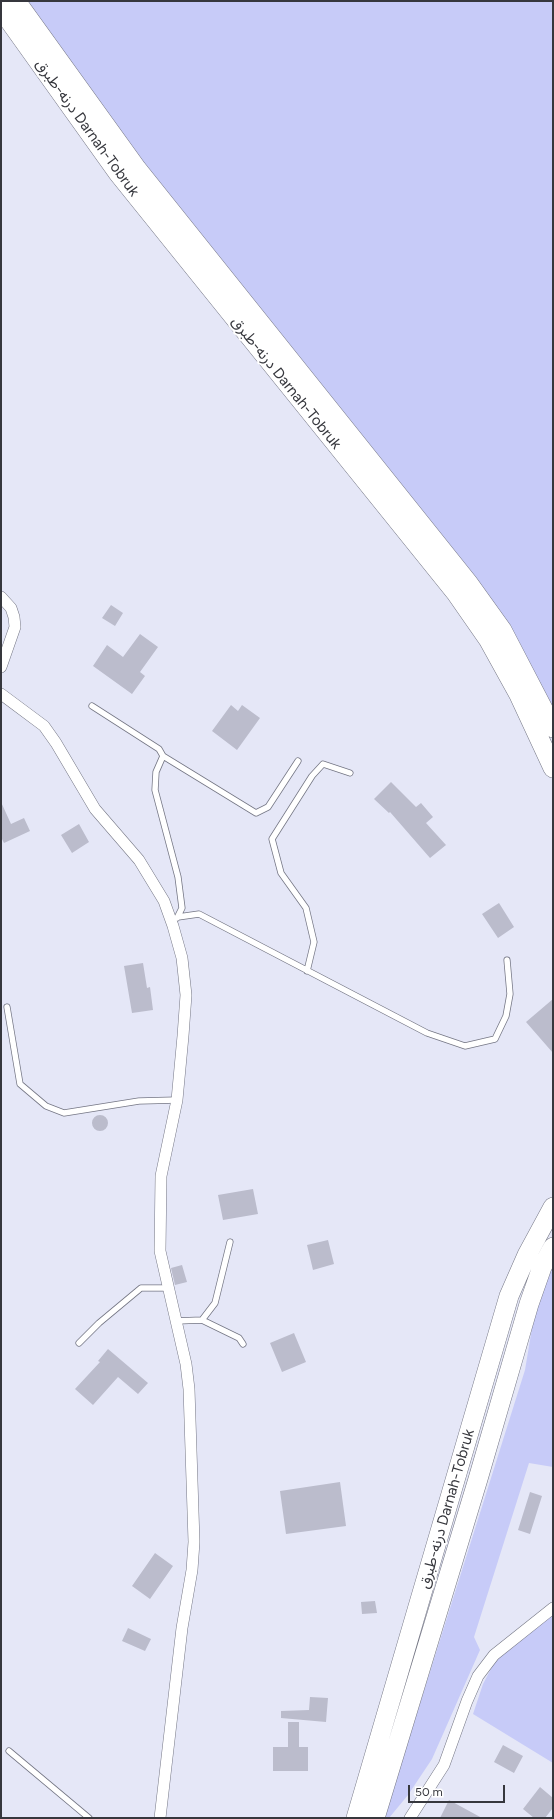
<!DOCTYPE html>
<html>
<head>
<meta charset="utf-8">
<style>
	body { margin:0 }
	#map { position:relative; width:554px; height:1819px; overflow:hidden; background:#e5e7f7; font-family:Figtree,sans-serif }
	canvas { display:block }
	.frame { position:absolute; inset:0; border:2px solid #36373d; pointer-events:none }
	.scale { position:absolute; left:408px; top:1785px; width:97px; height:18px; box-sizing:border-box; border:2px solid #36373d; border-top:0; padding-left:5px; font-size:12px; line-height:14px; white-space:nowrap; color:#36373d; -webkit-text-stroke:3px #fff; paint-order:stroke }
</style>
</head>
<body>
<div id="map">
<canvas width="554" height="1819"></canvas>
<div class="frame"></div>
<div class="scale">50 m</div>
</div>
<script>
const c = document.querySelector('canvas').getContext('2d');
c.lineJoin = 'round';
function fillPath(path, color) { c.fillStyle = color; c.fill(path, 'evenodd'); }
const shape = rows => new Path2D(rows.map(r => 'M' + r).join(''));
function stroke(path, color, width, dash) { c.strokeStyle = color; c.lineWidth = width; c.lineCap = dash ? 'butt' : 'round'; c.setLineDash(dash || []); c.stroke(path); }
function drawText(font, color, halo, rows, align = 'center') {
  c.font = font + ' Figtree,"Noto Sans Arabic",sans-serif'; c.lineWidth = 4; c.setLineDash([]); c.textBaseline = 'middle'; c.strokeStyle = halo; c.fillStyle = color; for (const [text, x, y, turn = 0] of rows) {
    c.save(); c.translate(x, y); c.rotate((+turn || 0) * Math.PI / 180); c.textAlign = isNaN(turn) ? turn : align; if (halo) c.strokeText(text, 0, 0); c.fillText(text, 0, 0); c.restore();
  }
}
fillPath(shape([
	[21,1,553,1,553,719,168,201],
	[553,1258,553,1467,529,1463,474,1637,480,1650,432,1759,408,1795,389,1818,384,1818,525,1370,536,1304],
	[553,1615,553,1763,473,1714,483,1684,494,1663,514,1641]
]), '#c7cbf8');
fillPath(shape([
	[111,605,123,613,115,626,102,618],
	[140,634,158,647,140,672,145,676,132,694,93,666,107,645,123,657],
	[231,705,238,711,242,705,260,718,237,750,212,731],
	[391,782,416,807,421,803,433,817,426,823,446,845,430,858,390,812,389,813,374,799],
	[1,802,11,824,24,818,30,831,4,843,1,837],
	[79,824,89,842,72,853,61,835],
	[499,903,514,927,498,938,482,914],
	[143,963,147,988,150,987,153,1010,132,1013,124,966],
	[553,999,553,1053,526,1022],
	'92 1123a8 8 0 1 1 16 0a8 8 0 1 1-16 0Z',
	[253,1189,258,1214,223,1220,218,1195],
	[328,1240,334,1264,313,1270,307,1245],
	[182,1265,187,1282,175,1285,171,1268],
	[294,1333,306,1362,282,1372,270,1343],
	[108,1349,148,1383,138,1394,118,1377,93,1405,75,1389,100,1362,98,1361],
	[340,1482,346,1526,286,1534,280,1491],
	[530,1492,542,1496,530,1534,518,1530],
	[155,1553,173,1566,150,1599,132,1586],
	[375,1601,377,1613,362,1614,361,1602],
	[128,1628,151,1639,145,1651,122,1641],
	[310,1697,328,1698,326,1722,281,1718,281,1711,309,1710],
	[288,1722,299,1722,299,1747,308,1747,308,1771,273,1771,273,1747,288,1747],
	[503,1745,523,1756,514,1773,494,1762],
	[540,1787,553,1798,553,1808,545,1818,534,1818,523,1809],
	[449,1800,482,1818,440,1818]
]), '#bbbccc');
const service = shape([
	[92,706,159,749,163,756,156,772,155,790,178,877,182,908,177,918],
	[163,756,256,813,268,807,298,761],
	[178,917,199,914,427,1033,465,1046,495,1039,506,1016,510,994,507,960],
	[307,971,314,942,306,908,281,873,272,839,312,776,323,764,350,773],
	[7,1007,20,1084,46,1106,64,1113,139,1101,177,1100],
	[202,1320,239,1338,243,1344],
	[176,1321,202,1320,215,1303,230,1242],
	[79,1343,99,1323,141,1288,169,1288],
	[9,1751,89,1818]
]);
const minor = shape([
	[1,597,11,608,14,617,15,627,1,667],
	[1,694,44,726,56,743,95,809,139,860,164,901,173,926,182,958,186,995,183,1036,177,1100,161,1176,160,1251,186,1364,189,1389,194,1542,192,1570,182,1628,160,1818],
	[410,1818,444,1765,467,1701,478,1676,494,1655,553,1608]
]);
const trunk = shape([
	[16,1,137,169,469,584,502,630,553,728],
	[1,9,118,173,456,593,488,639,519,695,553,768],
	[356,1818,509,1296,527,1255,553,1207],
	[375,1818,478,1479,529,1304,542,1267,553,1247]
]);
stroke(service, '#747684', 7);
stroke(minor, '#747684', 12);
stroke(trunk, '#747684', 20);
stroke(service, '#fff', 5.5);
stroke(minor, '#fff', 11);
stroke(trunk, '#fff', 19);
drawText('15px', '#36373d', '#fff', [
	["درنه-طبرق Darnah-Tobruk",87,128,54],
	["درنه-طبرق Darnah-Tobruk",286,383,51],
	["درنه-طبرق Darnah-Tobruk",447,1509,-74]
]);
</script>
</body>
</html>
